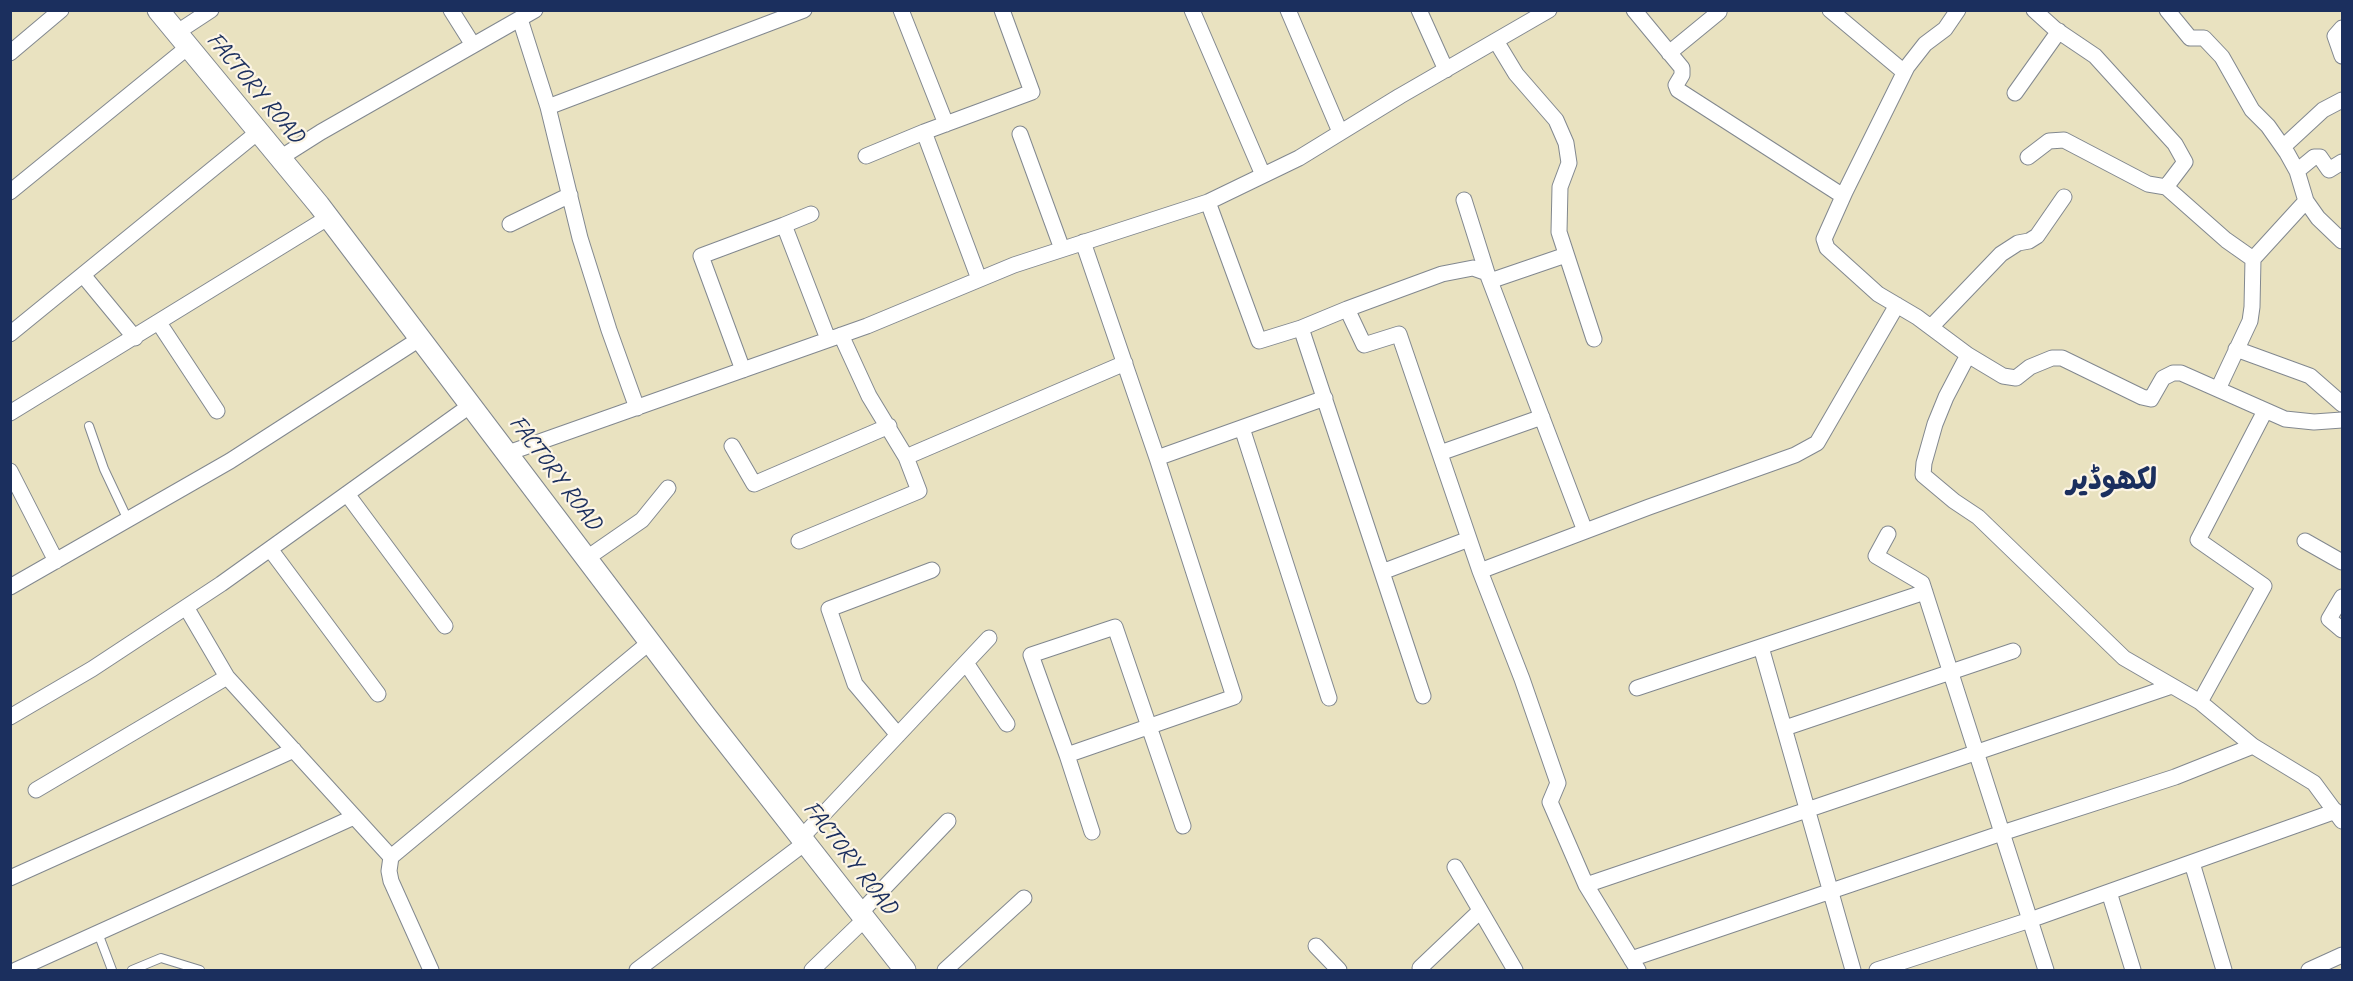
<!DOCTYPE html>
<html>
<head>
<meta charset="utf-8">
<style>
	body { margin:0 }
	#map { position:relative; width:2353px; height:981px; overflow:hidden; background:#e9e2c0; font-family:Caveat,sans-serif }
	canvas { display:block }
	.frame { position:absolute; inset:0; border:12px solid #1b2f5e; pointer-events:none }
</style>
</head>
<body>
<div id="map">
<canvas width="2353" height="981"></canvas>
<div class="frame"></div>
</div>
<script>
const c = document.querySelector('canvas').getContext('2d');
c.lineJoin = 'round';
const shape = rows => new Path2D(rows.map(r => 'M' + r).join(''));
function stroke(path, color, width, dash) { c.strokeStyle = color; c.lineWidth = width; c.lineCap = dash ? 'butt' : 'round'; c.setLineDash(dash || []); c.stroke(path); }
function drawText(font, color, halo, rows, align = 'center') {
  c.font = font + ' Caveat,"Playpen Sans Arabic",sans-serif'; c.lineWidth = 4.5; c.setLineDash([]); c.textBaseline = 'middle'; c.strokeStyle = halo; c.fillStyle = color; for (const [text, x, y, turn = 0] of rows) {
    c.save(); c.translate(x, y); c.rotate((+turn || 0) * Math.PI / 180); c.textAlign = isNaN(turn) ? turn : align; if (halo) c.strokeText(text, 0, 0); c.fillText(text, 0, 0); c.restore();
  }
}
const lane = shape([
	[89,426,104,469,128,520],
	[98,933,112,970],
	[132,970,161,958,200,970]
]);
const street = shape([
	[451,10,473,45],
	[901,10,946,124],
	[1192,10,1263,175],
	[1288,10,1340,132],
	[1419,10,1446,70],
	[1634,10,1682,68,1682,75,1676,85,1678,90,1843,196],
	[1830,10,1904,72],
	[1958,10,1945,29,1925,44,1907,67,1845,192,1824,239,1827,248,1878,294,1917,317,1968,355,2003,376,2016,378,2030,367,2052,358,2062,358,2142,397,2151,399,2163,378,2173,373,2181,373,2285,419,2314,422,2342,420],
	[2034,10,2055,29,2095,56,2175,144,2185,162,2166,187,2226,240,2253,259],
	[2167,10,2190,38,2204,38,2222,57,2252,110,2268,126,2287,153,2297,171],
	[520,19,548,107],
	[2342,28,2335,36,2342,56],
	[176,33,211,10],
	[1496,41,1516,74,1556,120,1566,143,1569,163,1560,187,1559,232,1594,339],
	[10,53,61,10],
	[1669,53,1719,12,1718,10],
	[2015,93,2059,31],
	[924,132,1032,92,1002,10],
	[1020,134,1062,249],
	[2283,147,2323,110,2342,100],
	[866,156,924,132,979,279],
	[2028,157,2049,141,2064,140,2148,184,2166,187],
	[280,158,321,132,535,10],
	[2342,162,2329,170,2320,157,2314,157,2297,171,2306,201,2318,218,2342,241],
	[10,192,188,47],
	[1464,200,1487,273],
	[1208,202,1259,341,1301,328],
	[510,224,570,195],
	[784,225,811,214],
	[1083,242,1157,458,1325,398],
	[83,275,135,338],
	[1490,281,1566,255],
	[1347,309,1301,328,1423,696],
	[159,323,217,411],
	[1931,327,2001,254,2018,243,2029,241,2037,236,2064,197],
	[10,334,258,132],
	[841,335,869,396,906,457,1125,363],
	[2236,349,2310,376,2342,404],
	[1968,355,1946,397,1935,424,1924,463,1923,475,1954,501,1978,517,2124,658,2200,702,2253,746,2314,783,2342,821],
	[743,370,701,256,784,225,828,339],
	[2218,389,2250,321,2252,307,2253,259,2306,201],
	[637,408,609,330,580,238,548,107,804,10],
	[10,413,329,217],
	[1242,428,1329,698],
	[732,446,754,484,889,426],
	[508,453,867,326,1014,265,1208,202,1299,158,1400,96,1549,10],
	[1440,453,1542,417],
	[10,471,56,561],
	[347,494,445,626],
	[1585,531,1487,273,1473,268,1442,274,1347,309,1364,345,1399,334,1480,571,1649,507,1795,455,1817,443,1897,305],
	[1888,534,1876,556,1922,583,2046,970],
	[799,541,919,491,906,457],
	[2305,541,2342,562],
	[270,549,378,694],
	[587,558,642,520,668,488],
	[1480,571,1522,679,1558,783,1550,802,1586,885,1638,970],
	[1382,572,1469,539],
	[10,587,230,461,421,338],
	[2342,597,2329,619,2342,630],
	[186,607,227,677,391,857],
	[1761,647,1853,970],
	[966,663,1007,724],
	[1637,688,1925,592],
	[2200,702,2264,586,2198,540,2265,411],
	[10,717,92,669,221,584,471,405],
	[1785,728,2013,651],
	[898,735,855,684,829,609,932,570],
	[1067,755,1031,655,1115,627,1183,826],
	[36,790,227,677],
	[1092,832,1067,755,1234,697,1157,458],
	[801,838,989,638],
	[2192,863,2224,970],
	[1455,867,1515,970],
	[10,878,294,750],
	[1586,885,2172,686],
	[2109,892,2133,970],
	[860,913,948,821],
	[1316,946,1339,970],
	[1631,959,2002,833,2175,777,2253,746],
	[1420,968,1480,911],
	[16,970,354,817],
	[431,970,391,881,389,871,391,857,650,642],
	[637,970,805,843],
	[812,970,865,919],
	[945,970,1024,898],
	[1877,970,2030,920,2336,811],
	[2309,970,2342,955]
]);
const secondary = shape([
	[158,10,319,205,705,715,905,970]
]);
stroke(lane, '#82888f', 10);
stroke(street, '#82888f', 17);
stroke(secondary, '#82888f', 23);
stroke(lane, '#fff', 8);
stroke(street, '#fff', 15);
stroke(secondary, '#fff', 21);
drawText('24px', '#1b2f5e', '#fcf5e5', [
	["FACTORY ROAD",255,88,50],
	["FACTORY ROAD",555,473,53],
	["FACTORY ROAD",850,858,52]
]);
drawText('bold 30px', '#1b2f5e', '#fcf5e5', [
	["لکھوڈیر",2112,481]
]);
</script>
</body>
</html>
